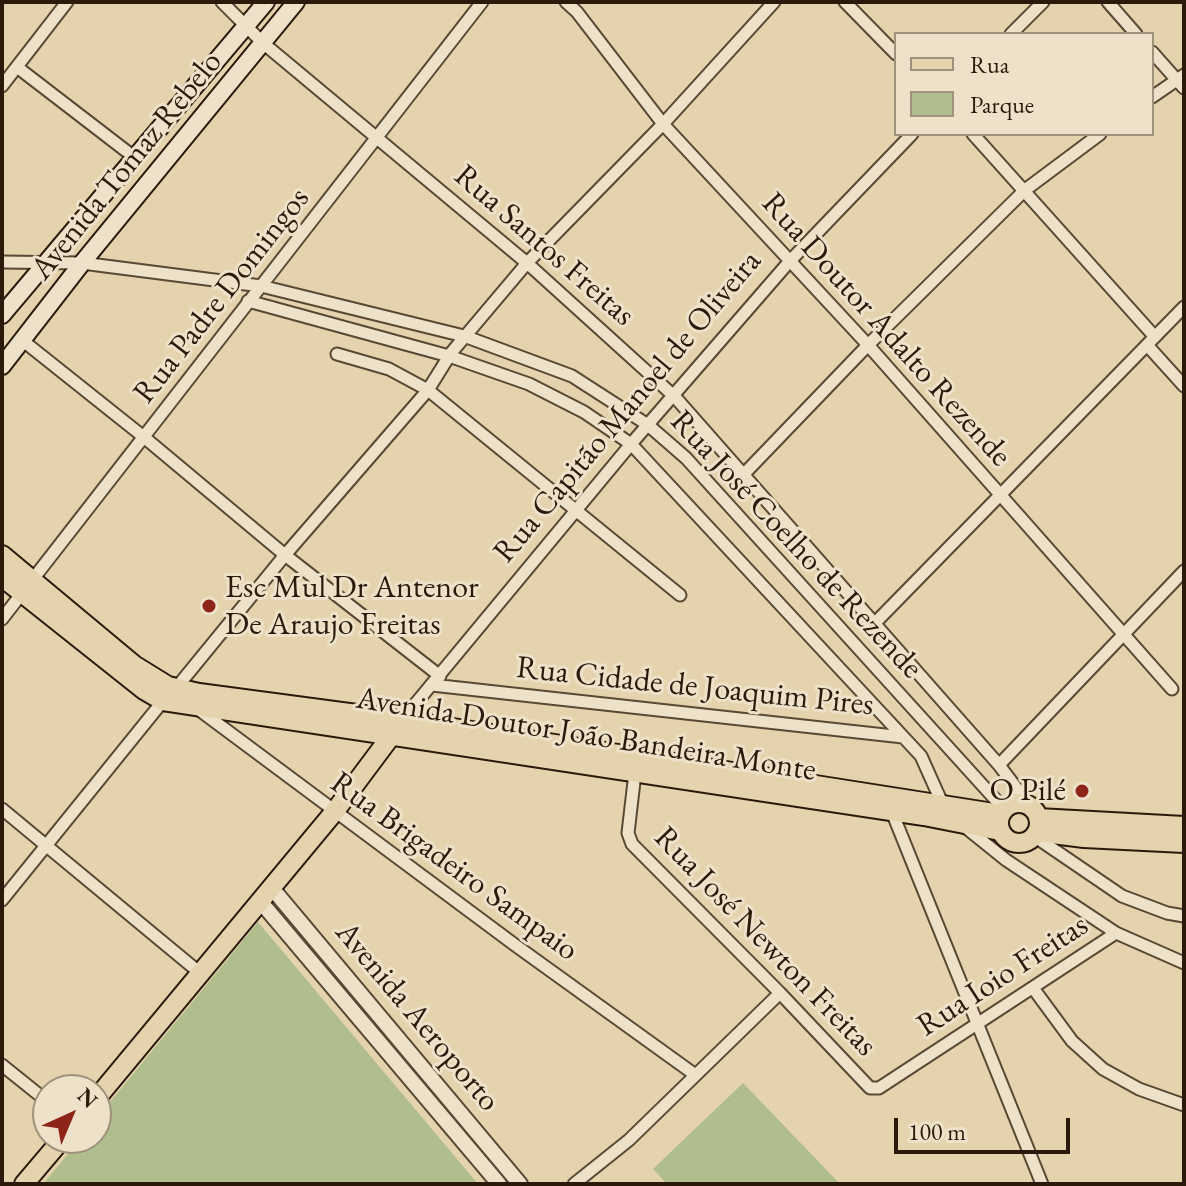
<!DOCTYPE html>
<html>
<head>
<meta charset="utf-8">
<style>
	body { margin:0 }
	#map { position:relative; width:1186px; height:1186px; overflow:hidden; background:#e4d3ac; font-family:"EB Garamond",serif }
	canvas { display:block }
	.frame { position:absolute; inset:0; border:4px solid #2b1a0b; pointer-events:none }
	.legend { position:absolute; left:894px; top:32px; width:260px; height:104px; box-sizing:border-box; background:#ede2c9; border:2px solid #9f927d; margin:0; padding:10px 14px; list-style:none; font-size:24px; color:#2b1a0b }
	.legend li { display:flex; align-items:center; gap:16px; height:40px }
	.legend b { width:40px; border:2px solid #9f927d }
	.north { position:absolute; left:32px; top:1074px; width:80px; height:80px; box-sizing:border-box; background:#ede2c9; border:2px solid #9f927d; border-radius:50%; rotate:44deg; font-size:22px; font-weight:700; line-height:32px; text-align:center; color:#2b1a0b }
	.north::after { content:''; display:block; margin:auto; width:28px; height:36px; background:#8f2418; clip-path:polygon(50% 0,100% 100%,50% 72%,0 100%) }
	.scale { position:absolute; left:894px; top:1118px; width:176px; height:36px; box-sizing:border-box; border:4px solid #2b1a0b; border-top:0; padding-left:10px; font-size:24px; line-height:28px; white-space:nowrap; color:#2b1a0b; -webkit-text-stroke:6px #ede2c9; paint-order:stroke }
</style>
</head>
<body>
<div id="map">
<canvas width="1186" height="1186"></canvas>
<div class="frame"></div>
<ul class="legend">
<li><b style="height:10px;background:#e4d3ac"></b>Rua</li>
<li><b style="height:22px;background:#b0be8d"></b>Parque</li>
</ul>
<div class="north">N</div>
<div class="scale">100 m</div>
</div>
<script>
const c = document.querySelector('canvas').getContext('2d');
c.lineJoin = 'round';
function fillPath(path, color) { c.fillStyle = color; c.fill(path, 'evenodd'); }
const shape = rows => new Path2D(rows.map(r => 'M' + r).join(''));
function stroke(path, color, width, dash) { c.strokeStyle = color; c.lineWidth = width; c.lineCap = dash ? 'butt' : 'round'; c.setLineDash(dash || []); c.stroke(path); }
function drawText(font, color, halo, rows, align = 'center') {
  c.font = font + ' "EB Garamond",serif'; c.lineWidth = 6; c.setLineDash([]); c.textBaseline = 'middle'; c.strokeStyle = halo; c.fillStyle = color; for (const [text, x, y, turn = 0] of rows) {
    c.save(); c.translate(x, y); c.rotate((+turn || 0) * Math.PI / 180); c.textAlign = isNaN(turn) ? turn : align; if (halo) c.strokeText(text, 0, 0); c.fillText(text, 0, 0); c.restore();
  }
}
fillPath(shape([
	[258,922,478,1184,43,1184,81,1138,96,1138,96,1119],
	[743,1083,840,1184,667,1184,653,1169]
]), '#b0be8d');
const minor = shape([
	[222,2,263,43,527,263,675,397,999,765,1030,806],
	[566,2,577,12,663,124,868,345,1172,689],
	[845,2,896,54],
	[1108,2,1136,34],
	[1011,34,1043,2],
	[1152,52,1184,88],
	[17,67,134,157],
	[2,86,67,2],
	[1152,97,1184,75],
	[973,134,1155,337],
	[2,262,82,263,261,286,464,336,572,376,648,425,686,458,1004,809],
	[248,301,449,356,529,384,584,412,631,444,921,756,942,803],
	[22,340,145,438,285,555,440,676],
	[1147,345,1184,386],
	[337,354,389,369,428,390,680,595],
	[744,474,868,345,1025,190,1100,134],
	[2,619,482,2],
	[873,625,1184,307],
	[432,685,903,737],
	[177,687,285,555,428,390,451,353,527,263,663,124,774,2],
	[198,709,515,945,694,1074],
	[402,720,631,444,789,262,912,134],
	[999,765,1184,571],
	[635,773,628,833,632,844,780,993,870,1088,879,1088,1116,933],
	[2,809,200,973],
	[892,812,1042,1184],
	[965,827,1006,860,1116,933,1184,963],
	[1034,836,1122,896,1167,913,1184,916],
	[2,900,163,701],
	[1033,988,1072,1041,1103,1069,1139,1089,1184,1105],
	[2,1065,48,1102],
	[574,1184,629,1140,780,993]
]);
const tertiary = shape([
	[271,887,520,1184],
	[260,901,499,1184]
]);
const secondary = shape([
	[2,315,266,2],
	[2,366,82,263,296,2]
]);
const primary = shape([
	[2,555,134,665,168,686,199,693,402,720,1000,814],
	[2,577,144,690,163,701,924,816,1000,831],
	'999 823a20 20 0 1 1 40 0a20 20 0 1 1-40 0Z',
	[1038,818,1184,826],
	[1037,832,1084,838,1184,843],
	[96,1099,335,811,397,728],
	[24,1184,63,1138]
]);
stroke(minor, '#594833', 15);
stroke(tertiary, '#594833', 18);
stroke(secondary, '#2b1a0b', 20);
stroke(primary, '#2b1a0b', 22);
stroke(minor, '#ede2c9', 11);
stroke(tertiary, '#ede2c9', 14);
stroke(secondary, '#ede2c9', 16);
stroke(primary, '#e4d3ac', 18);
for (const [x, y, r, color] of [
	[209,606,8,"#8f2418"],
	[1082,791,8,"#8f2418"]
]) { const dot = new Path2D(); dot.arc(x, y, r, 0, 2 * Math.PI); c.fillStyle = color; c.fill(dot); stroke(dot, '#ede2c9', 3); }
drawText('32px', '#2b1a0b', '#ede2c9', [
	["Avenida Tomaz Rebelo",127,166,-51],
	["Rua Santos Freitas",544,246,41],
	["Rua Padre Domingos",222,296,-52],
	["Rua Doutor Adalto Rezende",886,330,48],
	["Rua Capitão Manoel de Oliveira",628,407,-50],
	["Rua José Coelho de Rezende",796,545,47],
	["Rua Cidade de Joaquim Pires",695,687,6],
	["Avenida Doutor João Bandeira Monte",586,735,9],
	["Rua Brigadeiro Sampaio",454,867,36],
	["Rua José Newton Freitas",765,942,46],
	["Rua Ioio Freitas",1003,976,-33],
	["Avenida Aeroporto",417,1017,50]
]);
drawText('32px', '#2b1a0b', '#ede2c9', [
	["Esc Mul Dr Antenor",225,588],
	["De Araujo Freitas",225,625],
	["O Pilé",1066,791,"right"]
], 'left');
</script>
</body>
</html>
